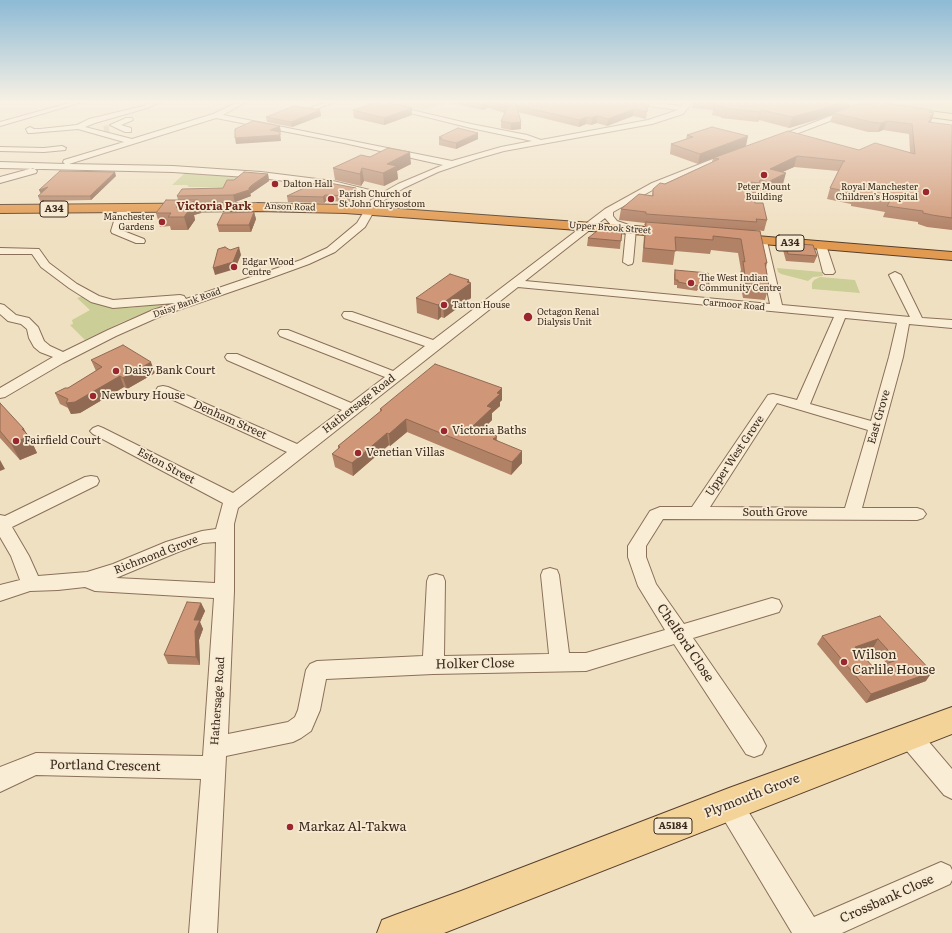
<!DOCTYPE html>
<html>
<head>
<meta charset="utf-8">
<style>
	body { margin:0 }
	canvas { display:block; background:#f0e0c2 }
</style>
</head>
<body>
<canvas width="952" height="933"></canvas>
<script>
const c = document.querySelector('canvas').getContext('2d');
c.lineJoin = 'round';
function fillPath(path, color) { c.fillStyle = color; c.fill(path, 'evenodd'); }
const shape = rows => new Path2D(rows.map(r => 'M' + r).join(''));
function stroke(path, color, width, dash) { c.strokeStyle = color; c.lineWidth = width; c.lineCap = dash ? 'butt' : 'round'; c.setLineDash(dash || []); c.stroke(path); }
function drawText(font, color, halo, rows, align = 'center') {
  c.font = font + ' Literata,serif'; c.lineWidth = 3.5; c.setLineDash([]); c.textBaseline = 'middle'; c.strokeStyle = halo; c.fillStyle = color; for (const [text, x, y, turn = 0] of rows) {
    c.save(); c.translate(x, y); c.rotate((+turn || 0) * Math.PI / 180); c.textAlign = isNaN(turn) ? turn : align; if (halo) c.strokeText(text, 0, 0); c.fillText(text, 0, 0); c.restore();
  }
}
fillPath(shape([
	[392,101,448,101,423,111,387,103],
	[849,101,952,101,952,115,875,104],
	[185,173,248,177,223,187,189,187,187,185,172,185],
	[777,268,822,272,823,276,813,277,808,281,781,274,778,272],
	[820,277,855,280,860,293,812,289,812,283,814,280],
	[84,296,94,302,108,307,128,308,171,303,122,322,85,340,70,325,73,324,72,320,90,310,77,298]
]), '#cbce96');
stroke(shape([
	[104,130,109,129]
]), '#ccbba1', 8, [8, 4]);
const minor = shape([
	[76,101,86,101,0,126,0,122,76,101],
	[152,101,164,101,153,105,147,108,95,123,85,127,132,139,213,114,240,101,248,101,223,115,452,161,501,147,532,141,471,128,362,101,373,101,471,124,527,135,541,140,648,120,678,110,627,103,624,101,640,101,681,106,686,101,693,101,683,114,652,124,504,151,476,159,438,172,404,188,378,204,365,227,335,252,309,264,265,280,161,316,116,336,63,363,5,397,0,398,0,388,53,357,40,352,34,347,29,338,27,329,21,324,8,321,0,314,0,304,4,305,16,315,29,318,38,327,44,341,50,346,63,352,108,330,153,310,175,303,113,308,91,302,69,288,41,267,32,254,0,254,0,248,39,249,49,263,77,284,99,296,113,300,180,295,184,296,186,299,301,260,327,248,357,223,371,200,376,197,333,187,261,178,173,172,0,168,0,162,65,164,63,162,64,160,124,142,78,129,31,133,28,133,26,129,30,127,34,129,40,129,77,125,89,119,143,106,152,101],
	[216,118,344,143,443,165,398,184,382,193,333,181,261,172,173,166,69,164,216,118],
	[329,101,338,101,316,109,310,108,329,101],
	[849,109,852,109,856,111,775,142,772,142,768,140,849,109],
	[126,118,132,118,133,120,121,125,131,128,131,132,125,132,110,125,126,118],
	[62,146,66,148,65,150,44,152,0,151,0,147,44,148,62,146],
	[723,155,729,155,730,157,658,187,613,212,613,216,617,221,635,227,636,229,633,262,632,264,628,265,623,262,626,231,611,225,605,218,525,281,770,304,757,241,762,238,767,241,782,305,910,317,889,275,895,272,901,275,922,318,952,320,952,328,909,324,903,357,862,508,917,508,923,510,926,514,923,518,917,520,663,519,646,546,646,557,656,584,684,624,772,598,779,600,782,606,779,612,693,638,762,738,766,746,762,754,754,757,746,754,674,644,586,671,433,674,326,679,320,710,311,731,301,738,293,742,226,756,217,933,189,933,201,779,36,775,0,792,0,767,36,753,203,756,214,598,95,591,85,587,58,590,30,591,0,601,0,585,20,580,11,556,0,537,0,515,5,516,85,477,91,476,97,477,99,481,97,485,12,527,29,556,38,576,87,572,113,564,166,542,202,531,216,529,223,503,93,434,90,431,93,428,98,426,103,428,233,493,287,452,158,393,156,390,158,387,163,386,168,387,297,444,342,410,227,360,225,357,227,354,237,354,351,403,385,377,280,336,278,333,280,330,288,330,393,371,425,346,344,318,342,315,344,312,352,312,433,340,605,209,652,183,723,155],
	[518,287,834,317,797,400,773,394,768,395,692,507,660,507,650,511,628,546,628,557,638,586,665,630,586,653,569,653,559,575,557,570,550,568,543,570,541,575,549,654,444,656,445,581,443,576,436,574,429,576,427,581,423,656,317,661,310,664,306,670,298,710,295,717,288,722,228,734,234,591,234,524,238,508,518,287],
	[845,318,897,323,889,357,871,421,810,404,845,318],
	[777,403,868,430,845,508,710,507,777,403],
	[216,542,215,583,116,578,178,552,203,543,216,542],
	[33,168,37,171,36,173,0,183,0,177,33,168],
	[123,205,128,208,121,230,144,239,145,241,144,243,136,243,112,233,111,231,118,208,123,205],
	[821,242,826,245,835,272,833,274,825,274,823,272,816,245,821,242],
	[909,725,917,728,952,769,952,799,944,795,901,744,898,736,901,728,909,725],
	[729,792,738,795,814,917,941,862,950,866,952,870,952,880,950,884,842,933,792,933,720,813,717,804,720,795,729,792]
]);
const major = shape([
	[829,101,851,101,952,114,952,120,833,104,829,101],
	[952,707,952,734,444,933,377,933,382,920,395,915,461,891,729,788,952,707]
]);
const highway = shape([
	[257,203,345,205,674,229,679,230,681,233,679,236,674,237,345,213,257,211,0,213,0,205,257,203],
	[732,234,952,252,952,260,727,241,725,238,727,235,732,234]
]);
stroke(minor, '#8a7059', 2);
stroke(major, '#583f2d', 2);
stroke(highway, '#583f2d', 2);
fillPath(minor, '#faedd6');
fillPath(major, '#f4d399');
fillPath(highway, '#e29a50');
fillPath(shape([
	[447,101,649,101,646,119,633,116,607,126,597,123,591,125,586,124,579,127,518,112,521,122,521,129,511,130,501,128,501,121,505,113,488,108,482,110,447,102],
	[693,101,851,101,849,107,870,105,932,110,931,113,930,123,952,125,952,230,927,227,918,224,918,222,883,217,885,212,851,206,851,204,827,199,830,188,838,171,794,167,782,172,783,184,765,193,757,190,756,193,753,193,755,203,767,220,764,231,755,230,755,231,767,263,766,268,769,286,765,300,743,298,739,276,741,270,738,253,711,250,710,254,675,251,673,265,642,262,644,236,645,225,644,225,645,223,619,220,621,209,652,196,653,189,712,162,713,158,698,164,670,154,671,144,686,139,687,135,746,146,859,150,910,152,909,134,883,130,878,132,868,132,830,122,833,114,819,119,789,128,759,120,758,122,721,118,721,117,712,115,713,110,692,108],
	[320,110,321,116,292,127,267,122,266,117],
	[353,110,412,115,384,125,354,118],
	[439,137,478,139,456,149,439,145],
	[370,157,411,164,397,171,398,179,384,186,364,181,361,186,335,180,333,168],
	[268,174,269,181,253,192,250,194,251,196,235,202,198,202,201,213,194,215,195,220,188,230,171,230,170,226,160,227,156,213,178,200,177,196,223,188,234,180],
	[116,176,91,200,40,201,38,196,41,194],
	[356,188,357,194,353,202,326,201,324,203,288,202,287,196],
	[254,212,256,219,251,232,219,232,217,225],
	[622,229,620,249,587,246,588,238],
	[785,243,817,256,814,263,786,261,783,250],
	[675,270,709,286,708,291,697,290,697,291,677,288,677,285,674,285,674,275],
	[470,283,471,298,444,318,441,317,438,320,417,313,416,298],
	[91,360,155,373,127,389,124,387,80,413,71,414,68,408,60,404,55,393,68,388,96,371],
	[502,400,500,402,500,406,492,413,492,420,482,430,497,440,522,463,511,475,407,432,390,446,389,445,353,476,335,467,332,454,338,449,338,446,380,412,380,409],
	[0,403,29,436,37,453,20,460,0,438],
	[201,603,205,611,200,622,203,629,199,640,200,665,168,664,164,655],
	[880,616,926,681,866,703,817,644,822,636],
	[873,648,887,664,874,668,860,652]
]), '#b28266');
fillPath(shape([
	[844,101,851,101,849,108,833,113,833,114,819,119,789,128,792,117],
	[488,102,488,108,482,110,482,104],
	[412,108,412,115,384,125,384,118],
	[634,109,633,116,607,126,608,119],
	[320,110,321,116,292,127,291,122],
	[761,110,759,120,758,122,760,112],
	[934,113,931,122,928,128,929,118],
	[597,116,597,123,591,125,592,118],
	[587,117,586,124,579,127,579,120],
	[887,121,883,130,878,132,881,123],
	[521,122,521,129,511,130,511,123],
	[280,126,281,132,280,132,281,141,236,144,235,138,270,130],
	[478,133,478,139,456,149,456,143],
	[748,136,746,146,698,164,700,154],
	[410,152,411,164,397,171,398,179,384,186,383,173,387,164],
	[797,156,794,167,767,179,770,169],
	[362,168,364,181,361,186,360,174],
	[115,172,116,176,91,200,90,196],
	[786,173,783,184,765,193,768,182],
	[268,174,269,181,250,194,249,188],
	[48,187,41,194,39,190],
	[356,188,357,194,353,202,353,196],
	[249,190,251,196,235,202,233,195],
	[325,195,326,201,324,203,323,197],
	[198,200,201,213,194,215,195,220,188,230,184,217,176,207],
	[254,212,256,219,251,232,249,225],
	[239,247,241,255,235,269,215,275,213,268],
	[469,280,470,284,471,283,471,298,444,318,443,303],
	[441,302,441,317,438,320,438,305],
	[151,362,155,373,127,389,123,378],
	[120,376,124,387,80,413,71,414,66,403],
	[502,388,502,400,500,402,500,406,492,413,492,420,473,439,473,426,487,406,497,393],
	[406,419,407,432,390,446,389,434],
	[22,429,24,429,28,436,29,436,37,453,20,460,11,444],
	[387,433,389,445,353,476,352,463],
	[497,436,496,448,493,439],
	[522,451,522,463,511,475,512,462],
	[0,460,5,469,0,471],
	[201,603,205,611,200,622,203,629,199,640,200,665,196,657,194,620],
	[878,639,873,648,850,656,855,647],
	[932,672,926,681,866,703,871,694]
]), '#916a53');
const building = shape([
	[381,101,412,108,384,118,353,110,381,101],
	[469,101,649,101,647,112,634,109,608,119,597,116,592,118,587,117,579,120,516,105,521,122,511,123,501,121,508,106,488,102,482,104,469,101],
	[717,101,844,101,822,109,792,117,761,110,760,112,723,108,724,107,714,105,717,101],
	[877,102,932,110,929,112,934,113,929,118,931,119,928,122,952,125,952,218,932,215,923,213,923,211,887,206,890,201,855,195,855,193,830,188,843,162,845,161,797,156,770,169,786,173,768,182,760,180,759,183,751,182,755,203,763,203,767,220,756,219,757,222,646,214,646,212,621,209,639,194,653,196,653,189,660,183,665,184,719,159,713,158,788,131,859,150,875,143,915,154,912,124,887,121,881,123,871,122,833,113,860,103,870,105,877,102],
	[294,106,320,110,291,122,266,117,294,106],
	[253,121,280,126,270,130,280,132,280,135,235,138,235,129,253,121],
	[712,127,748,136,700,154,671,144,693,137,687,135,712,127],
	[458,128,478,133,456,143,439,139,442,138,439,137,458,128],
	[388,148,410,152,387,164,397,166,383,173,362,168,360,174,333,168,361,155,370,157,388,148],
	[60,171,115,172,90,196,38,196,48,187,39,190,60,171],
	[244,172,268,174,252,185,249,188,249,190,233,195,177,196,182,189,223,188,227,180,234,180,244,172],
	[319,181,356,188,353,196,325,195,323,197,287,196,319,181],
	[166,200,198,200,176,207,192,206,184,217,168,217,171,213,156,213,166,200],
	[254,212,249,225,217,225,223,213,254,212],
	[646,222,760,231,767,263,765,263,769,286,746,284,743,261,745,262,741,239,713,236,713,240,675,237,676,251,644,248,646,222],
	[601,228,622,229,621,241,588,238,601,228],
	[785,243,813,245,817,256,788,254,785,243],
	[225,247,230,250,239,247,233,262,213,268,218,249,225,247],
	[675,270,708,273,709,286,698,285,698,286,678,282,678,280,675,280,675,270],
	[450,274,469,280,467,282,471,283,443,303,441,302,438,305,416,298,450,274],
	[123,345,151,362,123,378,120,376,75,402,66,403,68,399,55,393,65,388,68,388,102,367,91,360,123,345],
	[435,364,502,388,497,393,500,394,487,406,492,408,473,426,497,436,493,439,522,451,512,462,406,419,389,434,387,433,352,463,332,454,340,447,338,446,382,410,380,409,435,364],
	[0,403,24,429,22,429,29,436,11,444,0,431,0,403],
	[187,602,201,603,194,620,200,620,195,631,196,657,164,655,187,602],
	[880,616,932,672,871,694,822,636,880,616],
	[878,639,897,660,874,668,855,647,878,639]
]);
fillPath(building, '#cf9777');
stroke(building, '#916a53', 1);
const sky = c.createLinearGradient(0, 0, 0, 231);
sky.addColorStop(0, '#8dbad5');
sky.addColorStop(0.44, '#f8f1e4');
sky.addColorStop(1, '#f8f1e400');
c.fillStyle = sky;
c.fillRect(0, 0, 952, 231);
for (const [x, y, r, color] of [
	[764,175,4,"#9b272e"],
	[275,184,4,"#9b272e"],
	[926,192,4,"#9b272e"],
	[331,199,4,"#9b272e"],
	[162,222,4,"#9b272e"],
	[234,267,4,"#9b272e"],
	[691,283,4,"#9b272e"],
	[444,305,4,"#9b272e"],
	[528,317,5,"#9b272e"],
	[116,371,4,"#9b272e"],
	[93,396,4,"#9b272e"],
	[444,431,4,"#9b272e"],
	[16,441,4,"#9b272e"],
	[358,453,4,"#9b272e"],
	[844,662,4,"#9b272e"],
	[290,827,4,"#9b272e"]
]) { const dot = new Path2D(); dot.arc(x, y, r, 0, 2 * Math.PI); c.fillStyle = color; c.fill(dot); stroke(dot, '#f7ead2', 1.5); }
drawText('9px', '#3a291d', '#f7ead2', [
	["Dalton Hall",283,184],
	["Peter Mount",764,187,"center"],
	["Building",764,197,"center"],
	["Royal Manchester",918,187,"right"],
	["Children’s Hospital",918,197,"right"],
	["Parish Church of",339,194],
	["St John Chrysostom",339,204],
	["Manchester",154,217,"right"],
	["Gardens",154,227,"right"],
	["Edgar Wood",242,262],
	["Centre",242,272],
	["The West Indian",699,278],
	["Community Centre",699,288],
	["Tatton House",452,305],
	["Octagon Renal",537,312],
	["Dialysis Unit",537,322]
], 'left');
drawText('9px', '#3a291d', '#f7ead2', [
	["Anson Road",290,207,2],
	["Upper Brook Street",610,228,4],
	["Daisy Bank Road",187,303,-20],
	["Carmoor Road",734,305,5]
]);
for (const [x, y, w] of [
	[54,209,28],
	[790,243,28],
	[673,826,38]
]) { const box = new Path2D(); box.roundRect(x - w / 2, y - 8, w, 16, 3); c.fillStyle = '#f7ead2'; c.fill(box); stroke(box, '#3a291d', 1); }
drawText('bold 10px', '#3a291d', null, [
	["A34",54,209],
	["A34",790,243],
	["A5184",673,826]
]);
drawText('bold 11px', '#68271b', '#f7ead2', [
	["Victoria Park",214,207]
]);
drawText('11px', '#3a291d', '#f7ead2', [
	["Daisy Bank Court",124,371],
	["Newbury House",101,396],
	["Victoria Baths",452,431],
	["Fairfield Court",24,441],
	["Venetian Villas",366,453]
], 'left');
drawText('11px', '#3a291d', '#f7ead2', [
	["Hathersage Road",359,404,-38],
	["East Grove",879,417,-74],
	["Denham Street",230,420,24],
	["Upper West Grove",735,456,-56],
	["Eston Street",166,466,28],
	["South Grove",775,513],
	["Richmond Grove",156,555,-21],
	["Hathersage Road",218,701,-86]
]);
drawText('13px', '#3a291d', '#f7ead2', [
	["Chelford Close",685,643,56],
	["Holker Close",475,664,-1],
	["Portland Crescent",105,766,1],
	["Plymouth Grove",752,796,-21],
	["Crossbank Close",887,899,-24]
]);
drawText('13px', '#3a291d', '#f7ead2', [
	["Wilson",852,655],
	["Carlile House",852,670],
	["Markaz Al-Takwa",298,827]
], 'left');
</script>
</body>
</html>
